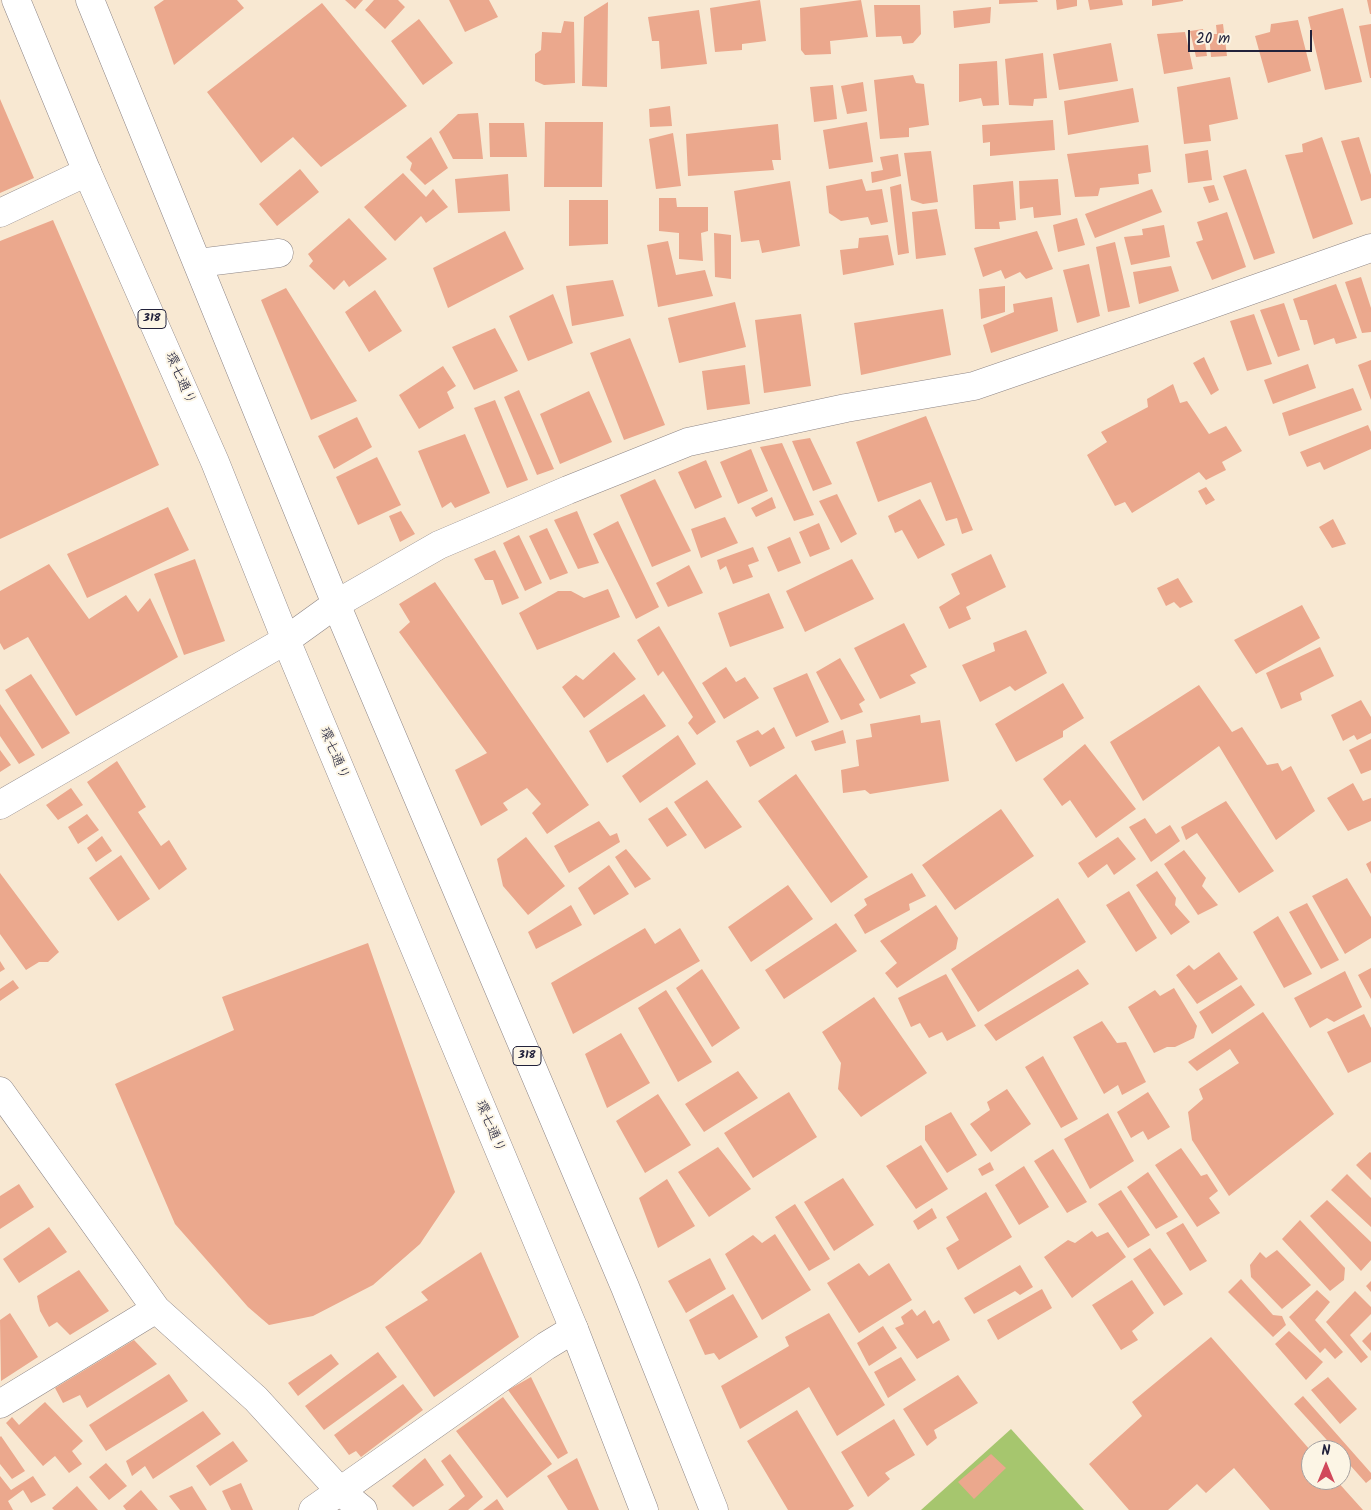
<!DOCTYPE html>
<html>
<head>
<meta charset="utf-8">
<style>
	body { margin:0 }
	#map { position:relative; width:1371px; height:1510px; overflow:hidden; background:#f8e8d2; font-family:Kalam,sans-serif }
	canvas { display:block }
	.north { position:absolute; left:1301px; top:1440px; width:50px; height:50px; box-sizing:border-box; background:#fcf5e5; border:1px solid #a5a1a1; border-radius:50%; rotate:0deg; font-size:14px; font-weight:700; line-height:20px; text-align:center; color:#22223b }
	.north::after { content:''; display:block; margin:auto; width:18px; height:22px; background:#d1495b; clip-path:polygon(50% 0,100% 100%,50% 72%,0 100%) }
	.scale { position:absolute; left:1188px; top:30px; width:124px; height:22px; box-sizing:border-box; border:2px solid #22223b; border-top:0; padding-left:6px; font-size:15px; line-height:18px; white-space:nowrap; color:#22223b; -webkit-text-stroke:4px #fcf5e5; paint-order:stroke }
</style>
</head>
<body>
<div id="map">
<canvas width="1371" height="1510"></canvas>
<div class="north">N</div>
<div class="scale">20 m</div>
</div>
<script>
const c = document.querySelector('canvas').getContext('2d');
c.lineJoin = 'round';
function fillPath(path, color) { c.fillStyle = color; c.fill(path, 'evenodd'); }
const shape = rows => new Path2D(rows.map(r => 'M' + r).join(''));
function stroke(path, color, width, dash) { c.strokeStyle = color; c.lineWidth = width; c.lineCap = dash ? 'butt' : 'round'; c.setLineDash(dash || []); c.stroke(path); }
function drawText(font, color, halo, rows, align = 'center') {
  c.font = font + ' Kalam,"Klee One",sans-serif'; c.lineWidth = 4; c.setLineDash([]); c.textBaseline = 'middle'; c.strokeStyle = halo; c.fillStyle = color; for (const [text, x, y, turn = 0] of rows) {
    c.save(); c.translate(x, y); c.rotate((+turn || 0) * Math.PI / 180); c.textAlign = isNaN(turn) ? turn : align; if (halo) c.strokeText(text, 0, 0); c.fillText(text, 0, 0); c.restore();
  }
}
fillPath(shape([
	[1011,1429,1084,1510,921,1510]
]), '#a6c66e');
fillPath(shape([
	[164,0,237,0,244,8,174,65,154,7],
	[345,0,363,0,355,9],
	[374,0,398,0,405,7,385,29,365,10],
	[449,0,489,0,498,17,465,32],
	[760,0,766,41,742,44,742,50,715,52,710,8],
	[861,0,868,37,830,41,831,54,805,55,801,50,800,8],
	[999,0,1037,0,1038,2,999,4],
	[1056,0,1077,0,1077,6,1057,10],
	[1088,0,1122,0,1123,5,1090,10],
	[1152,0,1183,0,1183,1,1152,6],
	[1367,0,1371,0,1371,14,1370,14],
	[608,2,607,87,582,86,584,17],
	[322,3,407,106,321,167,293,137,261,163,207,92],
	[874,5,920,5,921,34,913,43,903,44,901,36,876,37],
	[991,7,990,23,954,28,953,11],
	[1343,8,1362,82,1325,90,1308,17],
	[699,10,707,64,661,69,659,41,652,41,648,17],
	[419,19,453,63,423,85,391,41],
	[1298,20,1311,71,1268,83,1255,36,1270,32,1271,24],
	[564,21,574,22,575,83,544,85,535,81,535,54,541,50,542,32,561,33],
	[1223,24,1227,56,1211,57,1209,34,1217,34,1216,25],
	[1371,24,1371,78,1370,78,1359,26],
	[1203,29,1207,56,1196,57,1190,31],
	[1185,32,1193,69,1164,74,1157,34],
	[1111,43,1118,81,1059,90,1053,54],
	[1043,53,1047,98,1034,99,1033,106,1009,105,1005,59],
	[997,61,999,105,983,106,981,98,959,102,959,64],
	[913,75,916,83,924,84,929,125,909,128,909,137,880,139,874,80],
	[1230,77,1238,119,1209,125,1211,141,1184,144,1177,87],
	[863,82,867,111,847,114,841,86],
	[833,85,837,119,814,122,810,87],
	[1133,88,1139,122,1068,135,1064,101],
	[0,99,34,178,0,193],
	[670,106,672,126,650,127,649,109],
	[478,113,483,159,453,159,439,132,458,114],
	[1053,120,1055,150,990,156,990,142,983,143,982,125],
	[545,122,603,122,602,187,544,187],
	[867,122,873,162,829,169,823,130],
	[489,123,524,123,527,157,490,157],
	[778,124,781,160,772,160,774,170,688,176,686,134],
	[673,133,681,186,656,189,649,139],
	[431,137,448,168,425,185,410,170,412,163,406,157],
	[1322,137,1353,224,1313,239,1285,155,1303,152,1302,144],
	[1359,137,1371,175,1371,198,1361,201,1341,141],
	[1148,145,1151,172,1138,174,1139,184,1100,188,1098,196,1075,197,1067,154],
	[1208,150,1212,180,1188,183,1185,154],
	[931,151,938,202,923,204,911,200,904,153],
	[898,154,901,176,872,183,871,172,883,170,880,157],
	[300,169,319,192,277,226,259,204],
	[1246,169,1275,253,1254,260,1223,176],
	[403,173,426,197,433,189,448,207,426,223,421,216,395,241,364,207],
	[508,174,510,211,458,213,455,179],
	[862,179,866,191,882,189,888,222,871,225,868,217,841,221,829,213,826,186],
	[1058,179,1061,215,1034,218,1033,207,1020,209,1019,181],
	[790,181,800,246,762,253,759,240,741,242,734,191],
	[1013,181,1016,220,999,222,1000,229,975,229,973,185],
	[901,184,909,253,898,255,890,187],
	[1214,185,1219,200,1209,203,1203,187],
	[1152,189,1162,212,1095,238,1085,214],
	[659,198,676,198,677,207,708,207,708,231,701,233,703,261,679,259,679,233,659,231],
	[569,200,608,200,608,244,569,246],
	[937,209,946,255,916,259,912,212],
	[1227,212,1246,267,1212,280,1196,242,1203,240,1197,222],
	[349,218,387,259,349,287,344,280,334,290,309,266,313,261,308,254],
	[1077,218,1085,245,1058,252,1053,225],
	[53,220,159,465,0,539,0,241],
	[1164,225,1170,257,1131,265,1124,237,1143,235,1142,229],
	[505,231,524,269,448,308,433,268],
	[1037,231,1053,269,1026,279,1020,272,1005,279,1001,270,983,277,974,248],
	[714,233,731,235,731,279,715,277],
	[888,235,894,265,843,275,840,250,858,248,859,238],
	[668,241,676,275,705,270,713,296,658,307,647,245],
	[1115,242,1130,307,1108,312,1096,247],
	[1089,264,1100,316,1077,323,1063,270],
	[1171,266,1179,291,1139,304,1133,272],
	[1361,277,1371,308,1371,332,1362,333,1345,282],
	[613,280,624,316,572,326,566,286],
	[1336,284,1357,338,1336,344,1334,338,1314,345,1307,320,1300,320,1293,299],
	[1005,286,1005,312,981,319,979,289],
	[286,288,357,401,311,420,261,300],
	[375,290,402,331,369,352,345,312],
	[553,294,573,343,528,361,509,316],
	[1052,297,1058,331,991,353,983,325,1014,312,1013,304],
	[735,302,746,347,679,363,668,318],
	[1284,303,1300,350,1278,357,1260,310],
	[943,309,951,355,861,375,854,323],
	[801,314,811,386,764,393,755,320],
	[1254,314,1272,364,1247,371,1230,321],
	[495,328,518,371,474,390,452,347],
	[630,338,665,425,624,440,590,353],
	[1204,357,1219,390,1211,395,1193,363],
	[1371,360,1371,400,1358,365],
	[1308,364,1316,388,1273,404,1264,380],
	[745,365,750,404,707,410,702,371],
	[443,366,456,386,447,392,454,408,419,429,399,395],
	[1173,384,1180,403,1187,401,1209,434,1226,426,1242,451,1222,462,1226,470,1206,480,1199,472,1132,513,1125,502,1115,506,1087,455,1107,442,1101,432,1148,407,1147,399],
	[1353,388,1362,410,1289,436,1282,413],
	[519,390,554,469,537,475,504,397],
	[589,391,612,442,560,464,540,414],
	[495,400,528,480,507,488,474,408],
	[926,416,973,530,962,534,957,518,946,521,931,482,878,502,856,442],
	[357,417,372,447,334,469,318,436],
	[1368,425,1371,432,1371,449,1324,470,1320,462,1307,467,1300,452],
	[465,434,490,493,455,508,451,502,442,508,418,451],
	[810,438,832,484,813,491,792,441],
	[782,443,814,515,794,521,760,447],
	[751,449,768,491,738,504,720,462],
	[377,457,401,505,358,525,336,477],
	[706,460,722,497,695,509,678,472],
	[655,479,691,551,652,567,620,495],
	[1206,487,1215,500,1206,505,1198,491],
	[837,494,857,534,841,543,819,501],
	[772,497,776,508,756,517,751,508],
	[920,499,945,545,918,559,902,530,895,533,888,516],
	[168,507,189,550,87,598,67,554],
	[401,511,415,534,400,542,389,516],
	[577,511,599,563,578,569,554,520],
	[725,517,738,543,701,558,691,529],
	[1333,519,1346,544,1332,548,1319,527],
	[618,521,659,607,636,619,593,534],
	[819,523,830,549,810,557,799,532],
	[547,528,568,573,550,580,529,536],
	[519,535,542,583,525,591,503,543],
	[790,537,801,563,778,572,767,547],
	[753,547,759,561,748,565,753,577,733,584,726,566,720,570,717,560],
	[495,550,519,598,502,605,493,580,485,580,474,559],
	[991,554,1006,587,966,607,971,619,949,629,939,607,960,594,951,574],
	[195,559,225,641,184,655,154,574],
	[852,559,874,599,805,632,786,591],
	[49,564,89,619,126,595,138,612,150,598,178,657,76,716,28,637,4,650,0,643,0,591],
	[689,565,703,593,668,607,656,583],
	[1178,578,1193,602,1180,608,1174,602,1166,606,1157,588],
	[435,582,589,805,547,834,532,813,541,804,527,788,503,803,508,810,481,826,455,770,487,753,399,632,410,622,399,604],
	[608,589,620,617,537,650,519,613,558,591,571,591,584,598],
	[769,593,784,628,730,647,718,613],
	[1302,605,1320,638,1256,674,1234,640],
	[904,623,927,667,910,675,916,683,880,699,854,648],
	[659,626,716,722,697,735,688,723,693,717,663,671,658,676,637,640],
	[1026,630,1047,673,1015,691,1010,686,980,702,962,665,995,651,993,643],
	[1320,647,1334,676,1300,693,1302,700,1281,709,1266,673],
	[614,652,636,679,584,718,562,687,576,675,583,680],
	[840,658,865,700,859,704,863,712,841,720,816,672],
	[726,667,736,682,745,677,759,698,724,719,702,683],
	[807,673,829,722,796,737,773,688],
	[31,674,70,733,42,749,5,690],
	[1063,683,1084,718,1063,731,1063,737,1016,762,995,724],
	[1199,685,1232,732,1242,727,1267,765,1278,763,1282,771,1291,766,1315,811,1276,840,1219,746,1143,801,1110,742],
	[644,694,666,726,607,763,589,731],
	[1361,700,1371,717,1371,733,1357,740,1354,735,1343,741,1331,715],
	[0,704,35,755,19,764,0,736],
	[920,715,921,723,940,720,949,781,870,794,865,790,843,793,841,770,859,766,856,740,872,737,870,724],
	[774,727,785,748,750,767,736,741,758,730,762,735],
	[843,730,846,743,815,751,811,741],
	[678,735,696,764,640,803,622,776],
	[1371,739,1371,770,1361,774,1349,750],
	[1085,744,1136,809,1096,838,1070,800,1062,806,1043,779],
	[0,750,11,765,0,772],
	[117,761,146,807,138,812,161,846,169,840,187,869,159,890,87,782],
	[796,774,868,877,831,903,758,801],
	[707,780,742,827,705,849,674,802],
	[1353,783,1363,801,1371,798,1371,821,1348,831,1327,798],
	[71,788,83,805,58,820,46,805],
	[1226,801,1274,871,1239,893,1197,833,1186,840,1181,827],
	[667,807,687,835,667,847,648,819],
	[1001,809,1034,856,955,910,922,865],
	[87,814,99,830,78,844,68,827],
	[1145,818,1156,834,1170,825,1180,841,1151,862,1129,827],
	[599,821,610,836,617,833,620,842,569,873,554,846],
	[102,836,112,851,96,862,87,848],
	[526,837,565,886,528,915,503,886,497,859],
	[1118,837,1136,859,1114,875,1107,864,1088,878,1078,863],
	[626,849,651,879,635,888,615,857],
	[1184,850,1206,878,1202,886,1218,905,1198,915,1164,864],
	[121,855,150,899,118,921,89,878],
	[1371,861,1371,874,1366,864],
	[609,865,629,894,594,915,578,888],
	[1157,871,1176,898,1175,905,1190,922,1171,935,1136,885],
	[0,873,59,952,48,962,39,962,26,970,0,934],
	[912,873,926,896,909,904,910,910,865,934,854,915,867,905,864,899],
	[1347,878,1371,917,1371,938,1345,954,1312,896],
	[788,885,813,919,751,962,728,927],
	[1129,891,1157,938,1136,952,1106,905],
	[1058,898,1086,942,978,1012,951,969],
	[1307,903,1339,960,1321,969,1289,912],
	[571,905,582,925,536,949,528,932],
	[936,905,958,938,956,949,897,988,885,973,897,963,880,941],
	[1278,916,1312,974,1284,988,1253,932],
	[836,923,857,951,784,999,765,970],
	[645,928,655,944,680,928,700,961,573,1034,551,983],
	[368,943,455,1192,420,1244,373,1285,313,1316,269,1325,248,1307,175,1224,115,1084,234,1030,222,997],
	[1219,952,1238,979,1197,1004,1176,975,1189,965,1194,970],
	[0,961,5,969,0,972],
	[1371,968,1371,999,1358,975],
	[702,969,740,1028,712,1047,676,988],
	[1078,969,1089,984,996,1041,984,1025],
	[1345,971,1362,1007,1334,1022,1327,1018,1310,1028,1294,998],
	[946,974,976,1026,947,1041,942,1032,929,1038,920,1023,911,1027,898,998],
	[13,980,19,988,0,1001,0,989],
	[1241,985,1255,1005,1212,1034,1199,1012],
	[1174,988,1197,1026,1194,1038,1175,1047,1167,1047,1154,1053,1128,1007,1155,990,1160,996],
	[666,990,712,1062,678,1082,638,1008],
	[874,997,927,1073,861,1117,838,1089,841,1063,822,1032],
	[1263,1012,1334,1114,1229,1196,1192,1140,1188,1112,1203,1099,1199,1089,1239,1063,1230,1049,1197,1071,1188,1062],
	[1364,1014,1371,1028,1371,1062,1348,1073,1327,1032],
	[1102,1021,1117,1043,1126,1042,1146,1082,1122,1095,1118,1085,1104,1094,1073,1037],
	[621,1033,650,1083,607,1108,585,1054],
	[1043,1056,1078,1119,1061,1128,1025,1067],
	[738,1071,758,1098,704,1132,685,1104],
	[1007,1089,1031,1124,991,1152,970,1124,990,1110,987,1102],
	[789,1092,817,1137,753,1178,724,1133],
	[1148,1092,1170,1127,1148,1140,1143,1131,1131,1138,1117,1112],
	[658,1094,691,1145,645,1173,616,1121],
	[951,1112,977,1155,947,1173,925,1140,925,1126],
	[1108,1113,1134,1161,1090,1189,1064,1139],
	[921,1145,948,1189,916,1209,886,1166],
	[718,1147,751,1189,709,1217,678,1172],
	[1181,1148,1201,1176,1207,1174,1218,1191,1209,1198,1220,1213,1197,1227,1155,1165],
	[1053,1149,1087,1202,1067,1213,1034,1161],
	[1370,1152,1371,1153,1371,1180,1356,1165],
	[990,1162,994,1170,982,1176,978,1169],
	[1024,1166,1049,1207,1019,1225,995,1185],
	[1148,1172,1178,1217,1156,1229,1127,1187],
	[1347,1174,1371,1198,1371,1227,1331,1190],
	[843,1178,874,1225,834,1251,804,1202],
	[667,1179,695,1226,658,1248,639,1198],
	[19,1184,34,1207,0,1229,0,1196],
	[1121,1190,1150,1235,1128,1248,1098,1204],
	[986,1192,1012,1237,958,1270,946,1248,959,1240,946,1217],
	[1327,1200,1371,1242,1371,1260,1361,1271,1310,1216],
	[795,1204,830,1259,809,1271,775,1217],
	[932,1208,937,1218,918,1230,913,1221],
	[1300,1220,1345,1268,1344,1280,1330,1291,1282,1239],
	[1183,1223,1207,1261,1190,1271,1166,1233],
	[49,1227,67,1252,19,1283,3,1259],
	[1092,1231,1097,1237,1108,1232,1126,1257,1072,1298,1044,1257,1068,1240,1075,1243],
	[775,1234,811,1290,762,1320,725,1254,753,1235,762,1243],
	[1150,1248,1183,1294,1164,1306,1133,1259],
	[1277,1250,1311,1285,1282,1309,1251,1277,1250,1265,1260,1252,1266,1258],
	[481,1252,519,1337,434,1397,385,1327,428,1300,421,1292],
	[710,1258,726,1289,686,1313,668,1281],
	[859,1263,869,1276,889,1263,912,1300,859,1333,827,1283],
	[1020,1265,1033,1287,1020,1295,1015,1291,974,1314,964,1298],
	[79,1270,109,1311,70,1335,57,1322,49,1327,40,1311,37,1296],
	[1241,1279,1273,1315,1282,1316,1286,1325,1273,1337,1228,1292],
	[1132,1280,1154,1313,1132,1331,1138,1340,1121,1350,1092,1305],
	[1371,1281,1371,1292,1366,1286],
	[1042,1289,1052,1308,998,1340,987,1320],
	[1317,1290,1330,1302,1315,1320,1343,1352,1335,1359,1325,1348,1320,1353,1289,1317],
	[1355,1291,1371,1307,1371,1314,1350,1335,1368,1357,1361,1363,1326,1322],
	[733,1294,758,1337,719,1360,714,1353,705,1355,689,1320],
	[912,1309,917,1316,925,1310,933,1324,939,1320,950,1340,917,1359,895,1328,904,1324,901,1317],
	[10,1313,38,1357,1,1381,0,1320],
	[829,1313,885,1405,837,1436,809,1387,740,1429,721,1386,789,1346,785,1337],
	[883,1326,897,1348,869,1366,857,1343],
	[1289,1331,1323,1362,1306,1380,1275,1344],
	[1371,1332,1371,1351,1362,1341],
	[1211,1337,1311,1451,1311,1480,1336,1480,1363,1510,1270,1510,1234,1468,1206,1493,1197,1484,1168,1510,1129,1510,1089,1464,1142,1416,1132,1402],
	[134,1340,157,1364,87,1408,80,1395,63,1403,55,1388],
	[378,1352,397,1377,324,1430,305,1406],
	[331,1354,339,1364,298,1396,288,1383],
	[901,1357,916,1380,888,1398,874,1372],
	[169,1374,188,1401,106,1451,89,1425],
	[958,1375,978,1403,934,1430,937,1438,927,1446,903,1409],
	[531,1377,568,1453,558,1459,508,1390],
	[1328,1377,1357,1409,1340,1424,1311,1390],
	[403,1384,423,1410,361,1457,356,1451,349,1455,334,1435],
	[1303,1396,1371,1473,1371,1479,1366,1483,1341,1455,1341,1450,1336,1450,1294,1404],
	[503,1397,552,1464,507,1498,456,1431],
	[45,1402,83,1441,72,1451,82,1464,69,1473,55,1456,43,1466,6,1423,12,1417,19,1425],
	[797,1410,854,1506,848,1510,788,1510,747,1441],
	[203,1411,221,1434,153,1479,145,1466,132,1476,126,1461],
	[894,1419,915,1455,885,1473,890,1479,868,1497,841,1452],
	[1,1436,25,1471,12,1479,0,1464,0,1437],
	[233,1441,248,1461,210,1486,196,1466],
	[450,1454,483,1497,468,1510,448,1510,465,1496,441,1461],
	[991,1454,1006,1468,974,1499,958,1482],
	[425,1458,444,1485,413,1507,392,1486],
	[577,1458,599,1510,568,1510,547,1476],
	[106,1463,127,1486,109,1500,89,1477],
	[0,1476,11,1490,33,1476,46,1495,31,1503,23,1490,8,1501,13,1510,0,1510],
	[241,1483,253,1510,231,1510,222,1491],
	[77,1486,98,1510,54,1510,52,1508],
	[192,1486,207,1510,180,1510,169,1496],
	[141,1490,158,1510,126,1510,123,1506],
	[497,1499,504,1510,483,1510]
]), '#eba88d');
const minor = shape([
	[0,213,87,172],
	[198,263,279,253],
	[0,805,286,640,336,604,439,545,568,490,688,442,846,408,974,386,1198,309,1371,248],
	[0,1091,156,1309,256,1399,341,1492,363,1510],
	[0,1404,156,1309],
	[313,1510,546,1346,574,1329]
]);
const primary = shape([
	[16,0,87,172,215,462,286,640,574,1329,644,1510],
	[90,0,336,604,625,1287,714,1510]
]);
stroke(minor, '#8d8586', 29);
stroke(primary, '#8d8586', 29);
stroke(minor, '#fff', 28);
stroke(primary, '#fff', 28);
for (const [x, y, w] of [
	[152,319,28],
	[527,1056,28]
]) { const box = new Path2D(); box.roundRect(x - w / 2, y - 9.5, w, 19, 4); c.fillStyle = '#fcf5e5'; c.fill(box); stroke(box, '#22223b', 1); }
drawText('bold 12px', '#22223b', null, [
	["318",152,319],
	["318",527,1056]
]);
drawText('14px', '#22223b', '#fcf5e5', [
	["環七通り",179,379,66],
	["環七通り",333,754,67],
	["環七通り",489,1127,67]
]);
</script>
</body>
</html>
